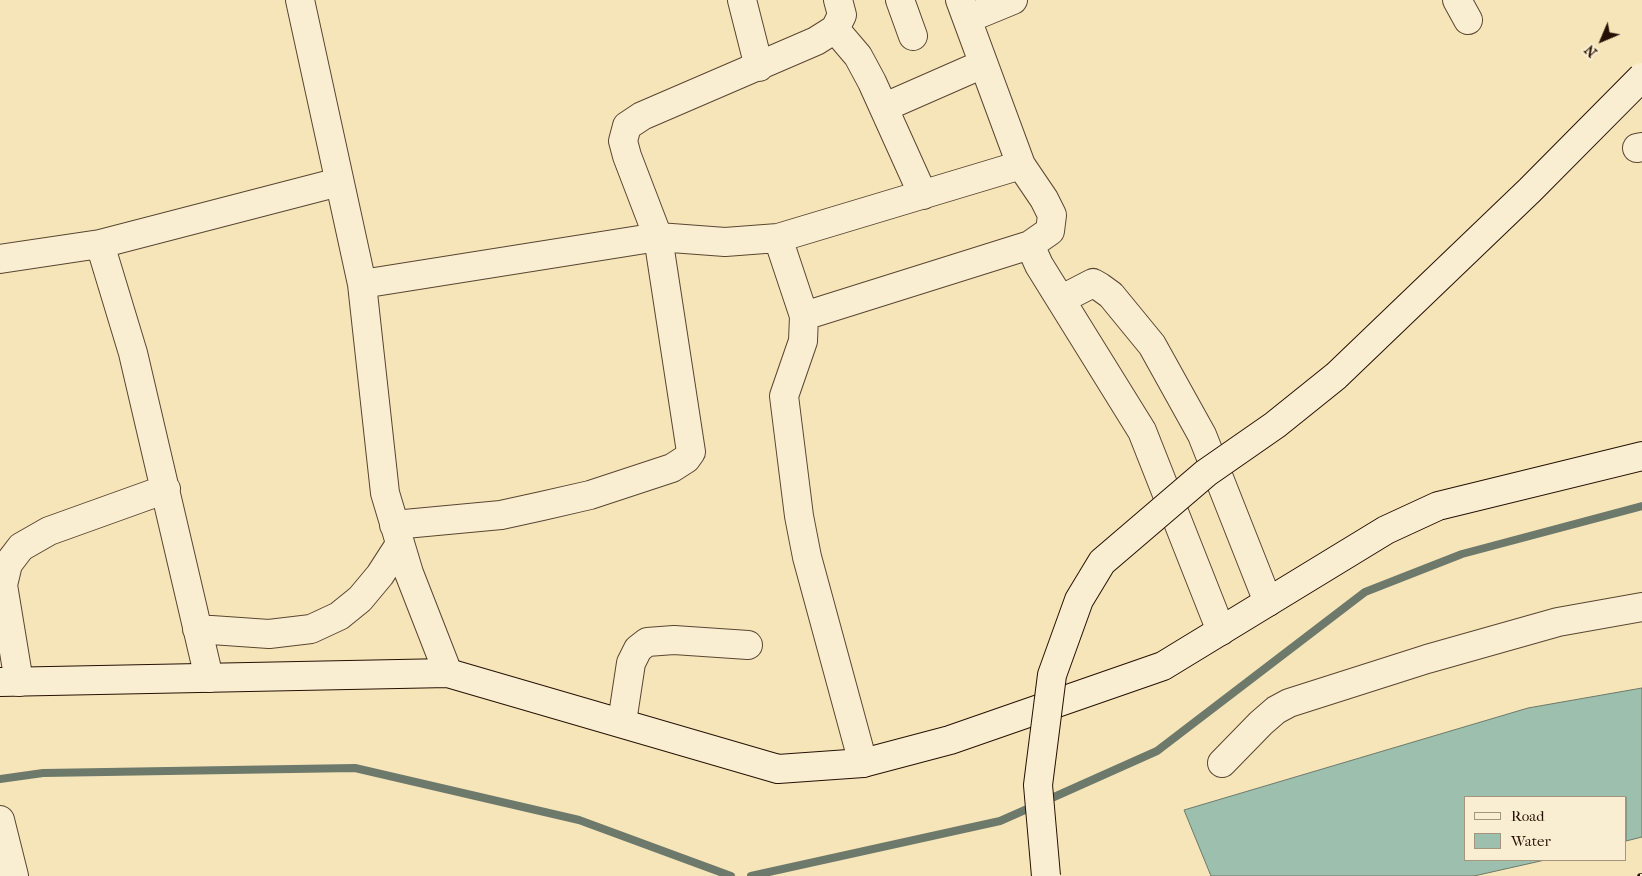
<!DOCTYPE html>
<html>
<head>
<meta charset="utf-8">
<style>
	body { margin:0 }
	#map { position:relative; width:1642px; height:876px; overflow:hidden; background:#f7e5ba; font-family:"IM FELL French Canon",serif }
	canvas { display:block }
	.legend { position:absolute; left:1464px; top:796px; width:162px; height:65px; box-sizing:border-box; background:#faeed2; border:1px solid #a5957f; margin:0; padding:6px 9px; list-style:none; font-size:15px; color:#261003 }
	.legend li { display:flex; align-items:center; gap:10px; height:25px }
	.legend b { width:25px; border:1px solid #a5957f }
	.north { position:absolute; left:1577px; top:15px; width:50px; height:50px; -webkit-text-stroke:4px #faeed2; paint-order:stroke; rotate:225deg; font-size:14px; font-weight:700; line-height:20px; text-align:center; color:#261003 }
	.north::after { content:''; display:block; margin:auto; width:18px; height:22px; background:#261003; clip-path:polygon(50% 0,100% 100%,50% 72%,0 100%) }
</style>
</head>
<body>
<div id="map">
<canvas width="1642" height="876"></canvas>
<ul class="legend">
<li><b style="height:6px;background:#faeed2"></b>Road</li>
<li><b style="height:14px;background:#9dbfae"></b>Water</li>
</ul>
<div class="north">N</div>
</div>
<script>
const c = document.querySelector('canvas').getContext('2d');
c.lineJoin = 'round';
function fillPath(path, color) { c.fillStyle = color; c.fill(path, 'evenodd'); }
const shape = rows => new Path2D(rows.map(r => 'M' + r).join(''));
function stroke(path, color, width, dash) { c.strokeStyle = color; c.lineWidth = width; c.lineCap = dash ? 'butt' : 'round'; c.setLineDash(dash || []); c.stroke(path); }
const water = shape([
	[1642,688,1642,837,1626,841,1626,797,1466,797,1466,860,1545,860,1474,876,1211,876,1184,810,1528,708,1642,688]
]);
fillPath(water, '#9dbfae');
stroke(water, '#6d796a', 1);
stroke(shape([
	[0,779,43,773,355,768,579,820,731,876],
	[1045,801,1157,751,1365,592,1462,554,1642,506],
	[751,876,1000,821,1034,806]
]), '#6d796a', 8);
const street = shape([
	[300,0,362,284,385,493,409,573,448,673],
	[742,0,759,67],
	[900,0,913,36],
	[960,0,1021,165,1044,199,1052,215,1050,231,1030,245,1039,265,1142,431,1221,631],
	[1457,0,1468,20],
	[967,19,1013,0],
	[835,29,858,56,872,82,923,195],
	[885,107,983,64],
	[1637,148,1642,147],
	[778,238,804,316,803,341,784,396,799,516,807,557,863,763],
	[100,244,133,353,209,678],
	[0,259,100,244,339,182],
	[362,284,658,237,725,242,778,238,1021,165],
	[1062,299,1093,283,1100,287,1111,295,1152,345,1202,435,1268,602],
	[804,316,1030,245],
	[394,525,501,515,542,506,590,495,672,468,686,459,691,452,658,237,627,156,623,141,627,126,642,116,816,41,835,29,842,15,838,0],
	[197,629,269,634,311,629,339,616,360,599,380,575,400,544],
	[19,682,3,585,8,564,21,547,49,531,166,489],
	[622,722,631,663,638,649,647,642,674,640,748,645],
	[1222,763,1261,723,1276,710,1289,703,1427,659,1558,622,1642,607],
	[0,820,14,876]
]);
const secondary = shape([
	[0,682,448,673,778,769,863,763,950,740,1163,666,1386,530,1438,506,1642,456]
]);
stroke(street, '#5a4531', 30);
stroke(secondary, '#261003', 30);
stroke(street, '#faeed2', 28);
stroke(secondary, '#faeed2', 28);
const rail = shape([
	[1640,876,1642,876]
]);
stroke(rail, '#261003', 5.5);
stroke(rail, '#faeed2', 4, [11]);
const secondaryBridge = shape([
	[1046,876,1038,785,1052,675,1079,600,1102,562,1206,473,1275,425,1336,376,1530,190,1642,77]
]);
stroke(secondaryBridge, '#261003', 30, []);
stroke(secondaryBridge, '#faeed2', 28);
</script>
</body>
</html>
